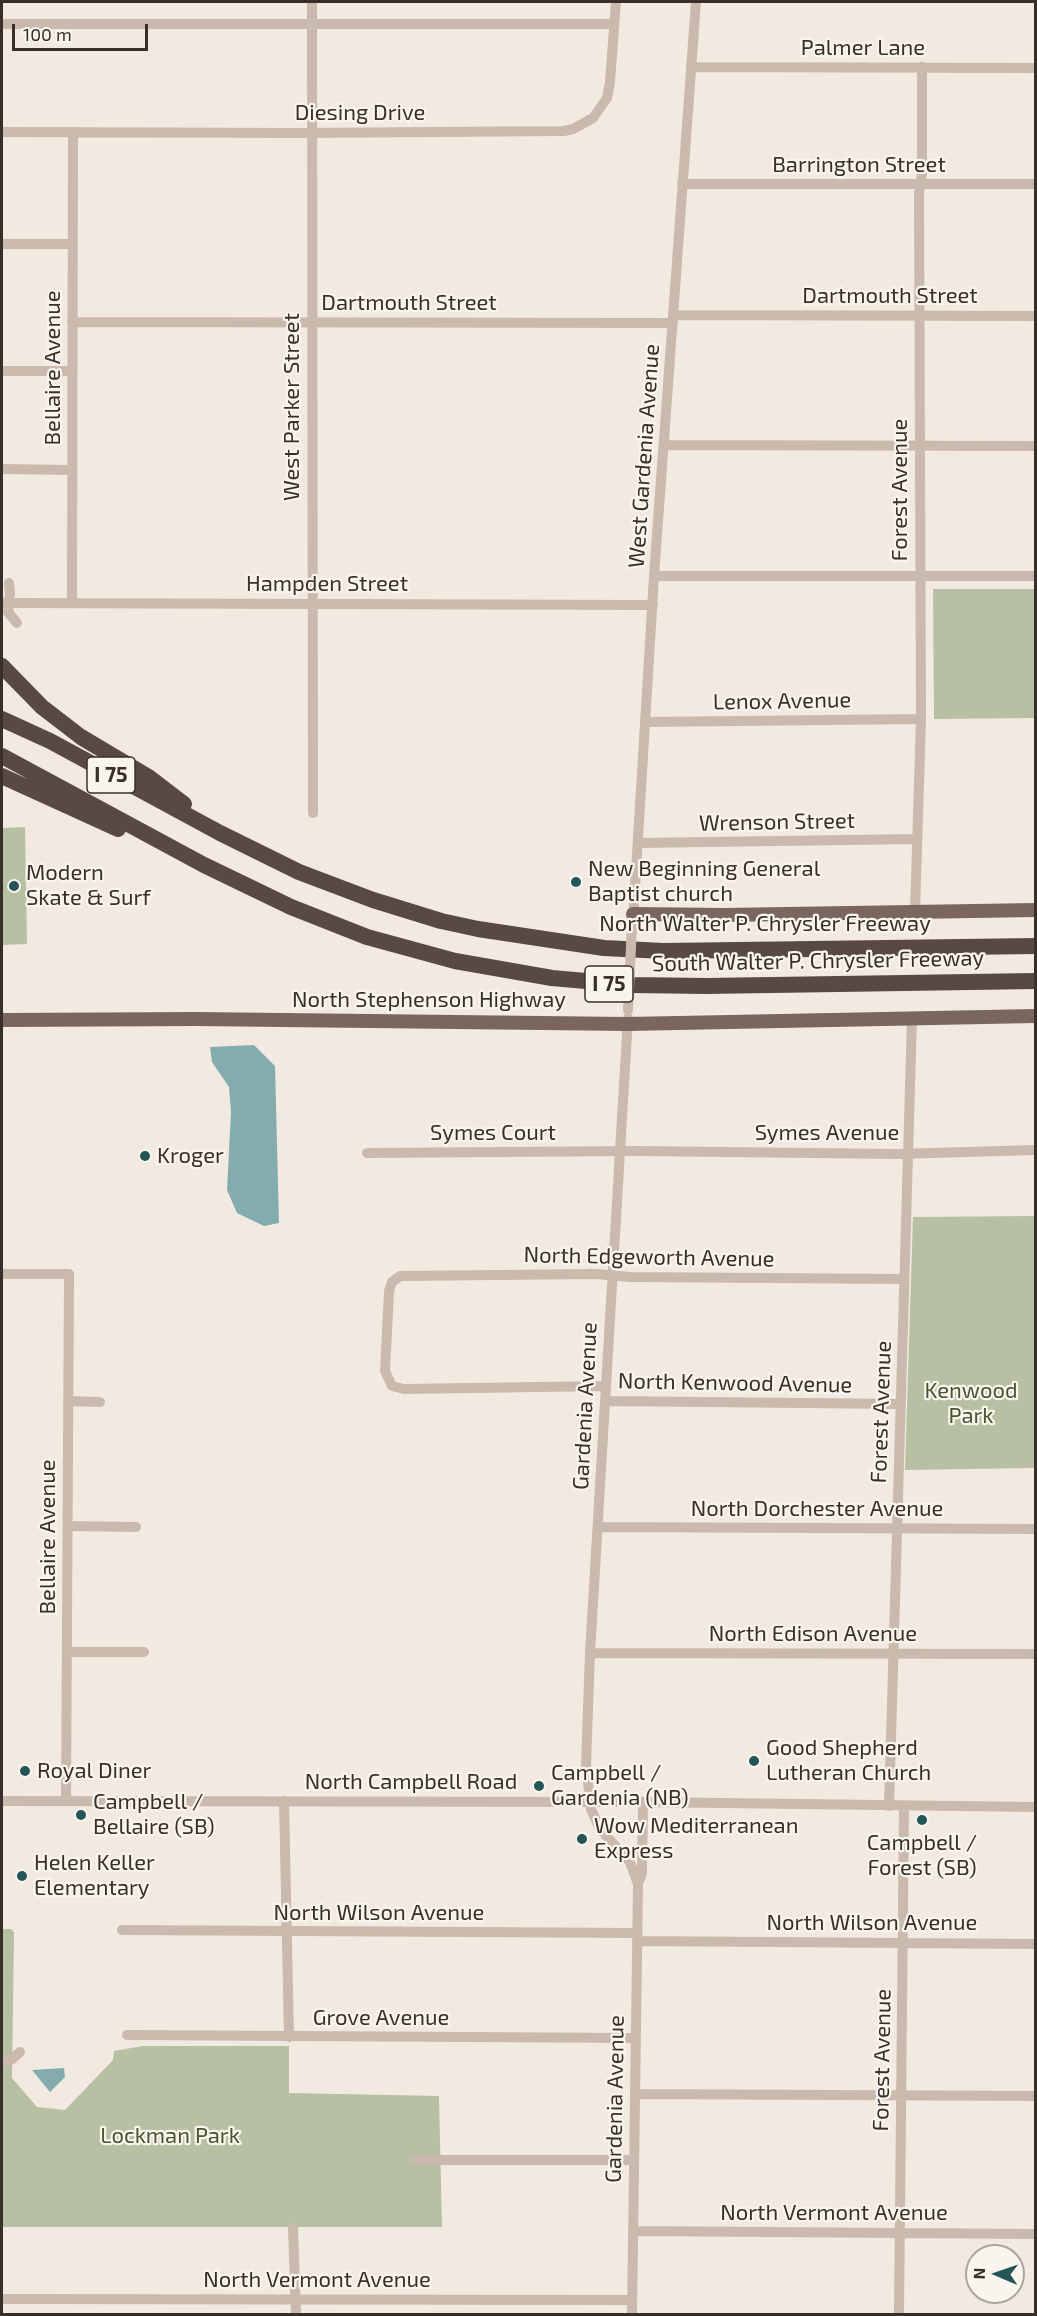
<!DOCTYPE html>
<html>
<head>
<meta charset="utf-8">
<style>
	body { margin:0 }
	#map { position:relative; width:1037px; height:2316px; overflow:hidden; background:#f2eae1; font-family:"Exo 2",sans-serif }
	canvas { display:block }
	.frame { position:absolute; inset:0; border:3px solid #382f2b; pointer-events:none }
	.north { position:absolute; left:965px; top:2244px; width:60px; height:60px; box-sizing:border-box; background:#f9f4ed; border:2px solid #aca59f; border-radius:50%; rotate:272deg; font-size:16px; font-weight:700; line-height:24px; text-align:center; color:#382f2b }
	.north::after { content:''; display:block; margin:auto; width:21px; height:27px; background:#245557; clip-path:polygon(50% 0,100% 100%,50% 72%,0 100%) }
	.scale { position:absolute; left:12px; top:24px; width:136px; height:27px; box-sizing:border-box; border:3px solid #382f2b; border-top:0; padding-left:8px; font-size:18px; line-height:21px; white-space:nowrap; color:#382f2b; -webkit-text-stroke:4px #f9f4ed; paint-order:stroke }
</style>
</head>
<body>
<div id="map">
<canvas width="1037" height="2316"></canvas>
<div class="frame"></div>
<div class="north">N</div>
<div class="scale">100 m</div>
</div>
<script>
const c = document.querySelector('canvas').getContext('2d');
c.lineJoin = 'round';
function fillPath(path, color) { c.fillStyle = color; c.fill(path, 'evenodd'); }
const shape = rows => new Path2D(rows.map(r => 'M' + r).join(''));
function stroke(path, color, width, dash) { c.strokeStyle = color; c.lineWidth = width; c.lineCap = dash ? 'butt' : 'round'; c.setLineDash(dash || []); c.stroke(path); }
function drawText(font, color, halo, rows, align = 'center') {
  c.font = font + ' "Exo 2",sans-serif'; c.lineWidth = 4.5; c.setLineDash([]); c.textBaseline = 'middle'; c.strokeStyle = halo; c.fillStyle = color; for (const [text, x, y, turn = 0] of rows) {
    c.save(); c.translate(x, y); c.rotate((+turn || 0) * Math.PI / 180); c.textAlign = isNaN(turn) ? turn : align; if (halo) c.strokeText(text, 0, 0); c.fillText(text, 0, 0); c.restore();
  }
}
fillPath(shape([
	[933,589,1035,589,1035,718,934,719],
	[25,827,27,944,2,945,2,828],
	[1035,1216,1035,1468,905,1470,913,1217],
	[2,1929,11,1929,14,1932,12,2078,37,2107,65,2110,113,2060,114,2051,143,2046,289,2046,289,2093,439,2096,442,2227,2,2227]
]), '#b7c0a2');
fillPath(shape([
	[254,1045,275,1066,279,1223,264,1226,237,1213,227,1190,231,1112,229,1087,212,1062,210,1047],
	[64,2068,65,2077,50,2092,32,2070]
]), '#82acad');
stroke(shape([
	[312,2,313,813],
	[2,24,614,24],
	[691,67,1036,68],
	[2,132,303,133,564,131,573,129,593,118,607,98,610,82,616,2],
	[682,184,1036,184],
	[2,244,72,244],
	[673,315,1036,316],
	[72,322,673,323],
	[2,371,72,371],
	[664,445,1036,446],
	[2,469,72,470],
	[654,576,1036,576],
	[9,583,10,594,8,612,17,623],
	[2,603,653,605],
	[72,603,73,132],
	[645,722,921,719],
	[638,843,917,839],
	[915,912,921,719,919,195,922,173,922,67],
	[633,920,654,576,696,2],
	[628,1018,590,1653,586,1765,591,1809,600,1829,630,1862,638,1884,632,2314],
	[367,1153,638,1151,897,1154,1036,1150],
	[2,1274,69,1274,66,1801],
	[605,1386,404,1389,392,1386,385,1371,389,1291,392,1282,400,1276,596,1274,630,1277,904,1279],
	[68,1401,100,1402],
	[605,1401,901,1404],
	[68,1526,136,1527],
	[598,1527,1036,1529],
	[67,1652,144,1652],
	[590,1653,1036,1654],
	[2,1801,643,1802,1036,1807],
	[284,1801,289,2037],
	[889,1806,912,1018],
	[639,1881,642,1873,643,1802],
	[122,1930,637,1933],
	[637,1941,1036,1944],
	[127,2035,635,2038],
	[2,2063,11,2060,20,2052],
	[635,2094,1036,2096],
	[414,2160,634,2160],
	[293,2228,296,2314],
	[633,2231,1036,2234],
	[2,2299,632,2300],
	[899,2314,904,1806]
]), '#c9baad', 10);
stroke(shape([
	[633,914,724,915,1036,910],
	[2,1020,197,1019,627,1024,1036,1016]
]), '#79665e', 14);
stroke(shape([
	[2,666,42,707,81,737,150,778,184,804],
	[2,719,50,741,220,833,299,872,373,900,441,921,478,929,604,948,663,951,1036,946],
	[2,756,204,865,291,907,367,937,455,961,552,978,631,985,706,986,1036,981],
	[2,776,118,829]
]), '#594943', 16);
stroke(shape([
	[628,1010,632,925]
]), '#c9baad', 10);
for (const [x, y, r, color] of [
	[576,882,6,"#245557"],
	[14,886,6,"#245557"],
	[145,1156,6,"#245557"],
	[754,1761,6,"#245557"],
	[25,1771,6,"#245557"],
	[539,1786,6,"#245557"],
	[81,1815,6,"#245557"],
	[922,1820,6,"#245557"],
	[582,1839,6,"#245557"],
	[22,1876,6,"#245557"]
]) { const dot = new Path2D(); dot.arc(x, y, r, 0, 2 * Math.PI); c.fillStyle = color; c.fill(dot); stroke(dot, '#f9f4ed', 2); }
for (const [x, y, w] of [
	[111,775,48],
	[609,984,48]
]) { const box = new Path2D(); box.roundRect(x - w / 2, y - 18, w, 36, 4.5); c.fillStyle = '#f9f4ed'; c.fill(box); stroke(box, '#382f2b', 1.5); }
drawText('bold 21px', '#382f2b', null, [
	["I 75",111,775],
	["I 75",609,984]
]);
drawText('22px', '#382f2b', '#f9f4ed', [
	["Palmer Lane",863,48],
	["Diesing Drive",360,113],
	["Barrington Street",859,165],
	["Dartmouth Street",890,296],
	["Dartmouth Street",409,303],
	["Bellaire Avenue",53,368,-90],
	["West Parker Street",292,407,-90],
	["West Gardenia Avenue",644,456,-86],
	["Forest Avenue",900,490,-90],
	["Hampden Street",327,584],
	["Lenox Avenue",782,701,-1],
	["Wrenson Street",777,822,-1],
	["North Walter P. Chrysler Freeway",765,924],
	["South Walter P. Chrysler Freeway",818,961,-1],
	["North Stephenson Highway",429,1000],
	["Symes Court",493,1133],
	["Symes Avenue",827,1133],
	["North Edgeworth Avenue",649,1257,1],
	["North Kenwood Avenue",735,1383,1],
	["Gardenia Avenue",585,1406,-87],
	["Forest Avenue",881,1412,-88],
	["North Dorchester Avenue",817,1509],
	["Bellaire Avenue",48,1537,-90],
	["North Edison Avenue",813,1634],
	["North Campbell Road",411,1782],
	["North Wilson Avenue",379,1913],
	["North Wilson Avenue",872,1923],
	["Grove Avenue",381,2018],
	["Forest Avenue",882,2060,-89],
	["Gardenia Avenue",615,2099,-89],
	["North Vermont Avenue",834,2213],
	["North Vermont Avenue",317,2280]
]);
drawText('22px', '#382f2b', '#f9f4ed', [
	["New Beginning General",588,869],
	["Baptist church",588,894],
	["Modern",26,873],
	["Skate & Surf",26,898],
	["Kroger",157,1156],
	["Good Shepherd",766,1748],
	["Lutheran Church",766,1773],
	["Royal Diner",37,1771],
	["Campbell /",551,1773],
	["Gardenia (NB)",551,1798],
	["Campbell /",93,1802],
	["Bellaire (SB)",93,1827],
	["Wow Mediterranean",594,1826],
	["Express",594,1851],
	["Campbell /",922,1843,"center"],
	["Forest (SB)",922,1868,"center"],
	["Helen Keller",34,1863],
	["Elementary",34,1888]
], 'left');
drawText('22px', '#495531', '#f9f4ed', [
	["Kenwood",971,1391],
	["Park",971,1416],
	["Lockman Park",170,2136]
]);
</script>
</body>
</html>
